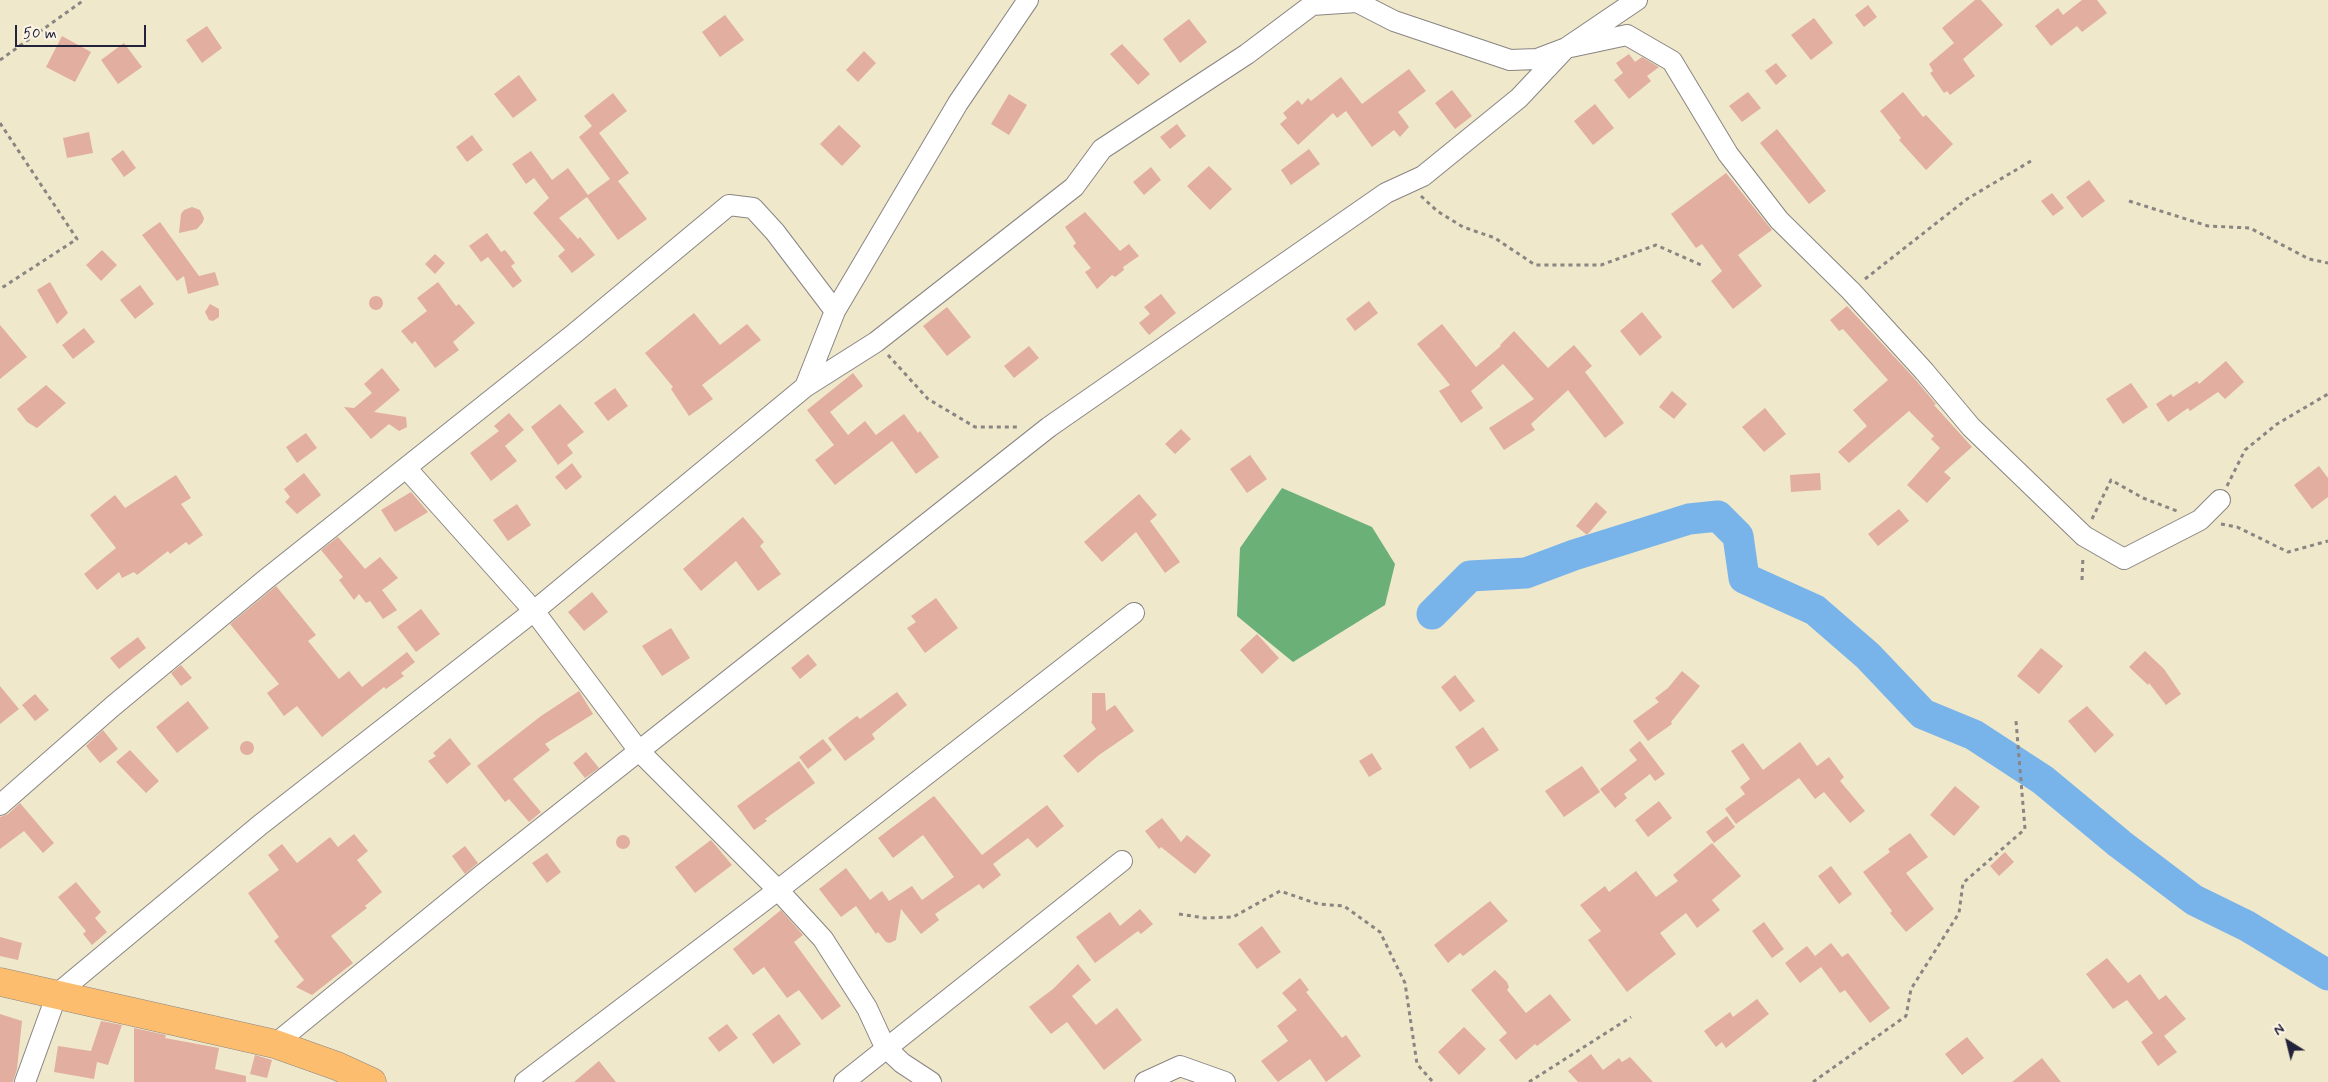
<!DOCTYPE html>
<html>
<head>
<meta charset="utf-8">
<style>
	body { margin:0 }
	#map { position:relative; width:2328px; height:1082px; overflow:hidden; background:#f0e8cb; font-family:Mynerve,sans-serif }
	canvas { display:block }
	.north { position:absolute; left:2263px; top:1017px; width:50px; height:50px; -webkit-text-stroke:4px #fcf5e5; paint-order:stroke; rotate:324deg; font-size:14px; font-weight:700; line-height:20px; text-align:center; color:#22223b }
	.north::after { content:''; display:block; margin:auto; width:18px; height:22px; background:#22223b; clip-path:polygon(50% 0,100% 100%,50% 72%,0 100%) }
	.scale { position:absolute; left:15px; top:25px; width:131px; height:22px; box-sizing:border-box; border:2px solid #22223b; border-top:0; padding-left:6px; font-size:15px; line-height:18px; white-space:nowrap; color:#22223b; -webkit-text-stroke:4px #fcf5e5; paint-order:stroke }
</style>
</head>
<body>
<div id="map">
<canvas width="2328" height="1082"></canvas>
<div class="north">N</div>
<div class="scale">50 m</div>
</div>
<script>
const c = document.querySelector('canvas').getContext('2d');
c.lineJoin = 'round';
function fillPath(path, color) { c.fillStyle = color; c.fill(path, 'evenodd'); }
const shape = rows => new Path2D(rows.map(r => 'M' + r).join(''));
function stroke(path, color, width, dash) { c.strokeStyle = color; c.lineWidth = width; c.lineCap = dash ? 'butt' : 'round'; c.setLineDash(dash || []); c.stroke(path); }
fillPath(shape([
	[1282,488,1372,527,1395,564,1385,605,1293,662,1237,616,1240,548]
]), '#6bb076');
stroke(shape([
	[1432,614,1470,576,1526,573,1574,555,1689,519,1718,516,1738,536,1744,578,1815,610,1868,656,1923,714,1974,735,2043,780,2120,844,2194,900,2247,926,2328,975]
]), '#78b4ea', 31);
fillPath(shape([
	[1975,0,1981,0,2003,25,1963,59,1975,76,1950,95,1947,91,1944,93,1930,73,1933,71,1929,64,1954,43,1942,28],
	[2082,0,2097,0,2107,13,2082,32,2077,26,2051,46,2035,26,2058,8,2063,15],
	[1868,5,1877,17,1864,27,1855,15],
	[725,15,744,40,720,57,702,32],
	[1814,18,1833,43,1811,60,1791,35],
	[1189,19,1207,42,1180,63,1163,39],
	[207,26,222,48,202,63,186,40],
	[62,36,91,52,75,82,46,67],
	[124,43,142,67,118,84,101,60],
	[1122,44,1150,74,1138,85,1110,54],
	[864,51,876,63,858,82,846,70],
	[1629,54,1635,62,1642,57,1659,67,1647,76,1651,81,1629,99,1614,80,1623,73,1616,63],
	[1776,63,1787,76,1776,85,1765,71],
	[1409,69,1426,91,1398,112,1409,127,1400,137,1394,130,1372,147,1346,111,1337,118,1333,113,1298,145,1280,124,1287,118,1283,113,1298,100,1302,105,1308,98,1311,101,1341,77,1362,104],
	[519,75,537,100,513,118,494,94],
	[1452,90,1472,116,1455,129,1435,103],
	[1748,92,1761,108,1742,122,1729,106],
	[1903,92,1923,117,1926,115,1953,144,1926,170,1899,140,1901,138,1880,111],
	[613,93,627,111,599,133,629,173,618,181,647,219,618,240,587,197,559,218,578,239,580,237,595,255,572,273,558,256,565,250,533,213,549,198,534,178,526,184,512,164,531,151,552,180,568,168,588,195,610,179,579,137,592,126,584,116],
	[1009,94,1027,105,1009,135,991,124],
	[1595,104,1614,128,1593,145,1574,121],
	[1177,124,1186,136,1170,149,1160,137],
	[839,125,861,146,842,166,820,144],
	[1777,129,1826,191,1809,204,1760,143],
	[89,132,93,153,67,158,63,138],
	[472,135,483,150,467,162,456,147],
	[1309,149,1320,164,1291,185,1281,170],
	[123,150,136,168,124,177,111,159],
	[1209,166,1232,189,1210,210,1187,186],
	[1151,167,1161,180,1144,195,1133,182],
	[1726,173,1772,230,1738,255,1762,286,1733,309,1711,281,1722,271,1702,244,1696,248,1671,214],
	[2089,180,2105,201,2082,218,2066,197],
	[2052,193,2064,208,2053,216,2041,201],
	[192,207,200,210,204,218,203,222,197,229,179,233,181,214,184,210],
	[1085,212,1120,251,1129,244,1139,256,1123,267,1124,270,1115,277,1112,275,1097,289,1085,272,1091,268,1073,246,1076,243,1065,227],
	[160,222,199,276,215,272,219,285,188,294,184,276,177,281,142,235],
	[487,233,501,252,505,250,515,263,511,266,522,281,513,288,488,257,481,262,469,246],
	[102,250,117,265,101,281,86,265],
	[435,254,445,263,435,274,425,264],
	[50,282,68,313,57,324,37,290],
	[438,282,456,306,459,304,475,323,453,342,459,350,435,368,415,341,412,344,401,331,427,311,417,298],
	[140,285,154,304,135,319,120,300],
	[1161,294,1176,313,1149,335,1139,323,1150,314,1144,307],
	'369 303a7 7 0 1 1 14 0a7 7 0 1 1-14 0Z',
	[1369,301,1378,313,1355,331,1346,319],
	[210,304,219,309,219,317,213,321,209,320,205,312],
	[1847,306,1915,379,1936,404,1934,405,1972,447,1944,472,1951,478,1927,503,1907,485,1940,448,1931,439,1934,436,1909,411,1849,463,1838,452,1867,426,1853,410,1888,380,1843,329,1839,331,1830,320],
	[947,307,971,337,947,356,923,326],
	[1642,312,1662,337,1640,356,1620,331],
	[694,313,720,345,747,324,761,340,702,385,713,399,689,416,671,389,673,387,645,353],
	[1442,324,1476,367,1501,346,1500,345,1514,331,1548,368,1574,345,1592,366,1585,372,1624,423,1605,438,1568,390,1531,424,1535,430,1504,450,1489,428,1534,399,1503,364,1471,391,1483,408,1461,423,1439,391,1450,385,1417,344],
	[0,325,27,357,0,379],
	[84,328,95,342,73,359,62,345],
	[1029,346,1039,358,1014,378,1004,366],
	[2226,361,2244,382,2225,399,2218,392,2190,411,2188,408,2168,422,2156,404,2171,394,2173,397,2197,381,2199,384],
	[382,368,400,390,374,412,406,417,407,427,399,431,389,424,371,439,344,407,354,408,372,393,364,384],
	[853,373,863,386,830,412,848,435,865,421,876,435,904,414,918,433,920,431,939,457,916,474,892,441,835,485,815,460,834,445,807,410],
	[2131,383,2148,407,2123,424,2106,399],
	[46,385,66,403,37,428,27,422,17,409],
	[615,388,628,406,608,421,594,403],
	[1672,391,1687,404,1674,419,1659,407],
	[560,404,584,432,567,445,573,453,558,465,531,427],
	[1765,408,1786,434,1764,452,1742,427],
	[509,413,524,430,505,446,517,461,491,481,470,453,499,431,494,426],
	[1181,429,1191,439,1175,454,1165,444],
	[306,433,317,448,297,463,286,447],
	[1250,455,1267,479,1247,493,1230,469],
	[572,463,582,477,566,490,555,477],
	[2319,466,2328,478,2328,497,2312,509,2294,485],
	[304,473,321,495,297,514,285,502,290,497,284,489],
	[1820,473,1821,490,1791,492,1790,475],
	[176,475,191,498,181,504,203,535,189,545,186,542,170,554,168,551,137,575,134,572,122,578,119,572,97,590,84,574,116,548,90,515,115,495,125,508],
	[411,492,428,512,395,532,381,510],
	[1139,494,1157,515,1150,521,1180,562,1165,573,1136,532,1102,562,1084,542],
	[1596,502,1607,512,1587,535,1576,526],
	[517,504,531,525,508,541,493,520],
	[1899,509,1909,521,1878,546,1868,534],
	[743,517,764,542,760,546,781,574,758,591,736,561,701,591,683,569],
	[338,537,365,569,380,557,398,578,382,590,397,610,383,619,370,601,366,603,359,594,354,600,339,580,343,577,321,550],
	[276,586,316,635,308,641,339,679,349,671,362,687,407,652,415,662,401,673,404,676,386,689,384,687,322,737,297,706,284,716,267,693,279,684,230,624],
	[592,592,608,612,584,631,568,612],
	[936,598,958,628,925,653,907,628,916,622,911,616],
	[421,609,440,634,416,652,397,627],
	[671,628,690,658,662,676,642,646],
	[1257,634,1279,658,1262,674,1240,650],
	[138,637,146,648,119,669,110,658],
	[2041,648,2063,666,2039,694,2017,676],
	[2145,651,2164,669,2181,694,2166,705,2149,683,2148,685,2129,667],
	[808,654,817,665,800,679,791,668],
	[181,665,192,678,181,686,171,673],
	[1682,671,1700,686,1671,722,1672,724,1648,741,1633,721,1659,702,1655,698,1668,688],
	[1455,675,1475,701,1460,712,1441,687],
	[0,686,19,709,0,724],
	[579,691,593,714,545,744,550,750,513,779,541,812,529,822,509,799,505,802,477,766,541,716],
	[897,692,907,705,872,734,875,739,845,761,828,738,857,716,860,719],
	[1092,693,1105,693,1106,711,1115,705,1134,731,1099,755,1078,773,1063,756,1096,729,1091,722,1092,721],
	[35,694,49,710,35,721,22,705],
	[188,701,209,728,177,753,156,727],
	[2087,706,2114,735,2095,753,2068,721],
	[1483,727,1499,750,1470,769,1455,747],
	[103,730,118,749,100,763,86,746],
	[450,738,471,764,447,784,428,761,436,756,433,753],
	[823,739,832,750,808,769,799,757],
	'240 748a7 7 0 1 1 14 0a7 7 0 1 1-14 0Z',
	[1640,741,1665,774,1655,781,1650,774,1624,794,1627,798,1615,808,1600,789,1637,760,1629,750],
	[1800,742,1817,766,1829,757,1844,777,1840,781,1865,811,1850,823,1824,792,1815,799,1799,778,1736,824,1725,809,1745,794,1740,787,1750,779,1731,751,1743,743,1763,770],
	[130,750,159,781,146,793,116,762],
	[586,752,599,768,585,778,573,763],
	[1372,753,1382,769,1369,777,1359,761],
	[799,761,815,783,765,819,767,821,754,830,737,806],
	[1582,766,1600,792,1564,817,1545,791],
	[1955,786,1980,807,1954,836,1930,815],
	[934,796,982,855,1047,805,1064,826,1037,848,1028,838,993,864,1001,875,983,889,979,884,935,914,939,920,921,934,901,909,896,940,890,943,886,942,878,932,876,934,856,906,841,917,819,889,846,868,870,900,882,891,889,901,912,886,922,900,954,877,923,835,893,858,878,838],
	[1659,801,1672,818,1648,837,1635,820],
	[20,803,54,843,43,853,24,831,0,849,0,817,8,814],
	[1727,816,1735,827,1714,843,1706,832],
	[1162,818,1181,842,1187,835,1211,855,1195,874,1161,847,1159,849,1145,831],
	[1910,833,1928,857,1906,873,1934,909,1906,932,1890,913,1892,911,1863,872,1890,852,1888,849],
	[354,834,368,851,357,860,382,892,365,906,367,908,331,936,353,963,312,995,296,987,304,980,274,941,279,937,248,893,279,870,268,855,282,844,297,863,330,837,338,847],
	'616 842a7 7 0 1 1 14 0a7 7 0 1 1-14 0Z',
	[711,840,732,865,695,893,675,867],
	[1712,843,1741,876,1712,900,1720,910,1697,928,1686,913,1660,933,1676,954,1627,992,1588,940,1601,931,1580,905,1605,886,1609,892,1636,871,1656,897,1678,881,1673,875],
	[465,846,478,863,465,874,452,856],
	[2005,852,2014,862,1999,876,1990,866],
	[547,853,561,872,547,883,532,863],
	[1831,866,1852,894,1839,904,1818,876],
	[76,882,101,912,95,918,107,932,92,945,83,934,86,931,58,897],
	[1490,901,1508,921,1463,956,1460,953,1448,963,1434,945],
	[1140,909,1153,924,1141,934,1138,931,1095,963,1076,937,1110,912,1120,926],
	[781,910,803,935,794,942,841,1006,822,1020,799,990,787,998,764,967,753,975,733,949],
	[1764,922,1784,949,1772,958,1752,931],
	[1262,926,1281,952,1257,969,1238,944],
	[0,937,22,943,18,960,0,956],
	[1831,943,1842,957,1848,953,1890,1008,1870,1023,1845,990,1840,993,1821,967,1800,983,1785,963,1807,946,1815,956],
	[2107,958,2128,983,2140,974,2159,1000,2166,995,2186,1019,2164,1036,2177,1052,2158,1066,2141,1042,2153,1033,2127,1000,2113,1009,2086,974],
	[1078,964,1091,980,1072,996,1096,1025,1117,1008,1142,1040,1104,1070,1067,1022,1051,1034,1029,1007,1053,989],
	[1495,970,1507,982,1509,987,1507,990,1526,1013,1550,994,1571,1020,1537,1046,1535,1044,1516,1060,1499,1040,1507,1033,1471,990],
	[1300,978,1309,990,1306,992,1342,1038,1346,1035,1361,1056,1326,1082,1310,1059,1278,1082,1261,1061,1288,1041,1277,1026,1297,1010,1282,993],
	[1757,999,1769,1014,1726,1048,1722,1042,1716,1047,1704,1031,1730,1012,1733,1017],
	[0,1014,22,1021,17,1069,13,1082,0,1082],
	[779,1014,801,1044,773,1064,752,1034],
	[101,1021,122,1025,108,1065,97,1062,94,1079,54,1072,58,1046,91,1051],
	[727,1024,738,1038,719,1052,708,1038],
	[1464,1027,1486,1049,1459,1075,1438,1052],
	[134,1028,166,1035,165,1038,219,1048,215,1069,246,1076,246,1082,134,1082],
	[1967,1037,1984,1058,1962,1075,1945,1054],
	[1591,1054,1603,1070,1619,1058,1622,1062,1630,1057,1653,1082,1578,1082,1568,1071],
	[255,1055,272,1060,267,1078,250,1074],
	[2042,1058,2061,1082,2012,1082],
	[599,1061,616,1082,574,1082]
]), '#e1aea0');
const street = shape([
	[805,387,835,311,958,103,1028,0],
	[407,469,534,611,639,751,778,890,823,939,867,1008,885,1047,902,1063,931,1082],
	[0,805,113,706,265,580,575,333,729,205,753,208,775,232,835,311],
	[275,1044,482,875,1049,427,1386,193,1423,176,1519,98,1566,48,1637,0],
	[25,1082,57,994,260,825,534,611,805,387,876,342,1074,187,1102,149,1247,54,1312,5,1357,2,1394,21,1510,60,1537,59,1566,48,1627,35,1672,61,1728,154,1779,220,1851,291,1924,371,1971,427,2084,536,2124,559,2200,520,2220,500],
	[525,1082,778,890,1134,613],
	[844,1082,1122,861],
	[1145,1082,1180,1066,1225,1082]
]);
const highway = shape([
	[0,982,275,1044,337,1066,372,1082]
]);
stroke(street, '#898583', 22);
stroke(highway, '#898583', 29);
stroke(shape([
	[0,60,84,0],
	[0,123,77,239,0,289],
	[1421,196,1437,211,1463,227,1495,238,1535,265,1601,265,1656,245,1701,265],
	[2129,201,2208,226,2250,228,2309,259,2328,263],
	[1865,279,1967,199,2031,161],
	[888,355,928,399,975,427,1020,427],
	[2227,486,2245,450,2277,424,2328,394],
	[2092,519,2111,480,2143,498,2177,511],
	[2221,524,2237,527,2288,552,2328,541],
	[2082,580,2083,556],
	[1179,914,1205,918,1233,917,1280,891,1318,904,1344,906,1380,932,1405,983,1417,1064,1433,1082],
	[1529,1082,1631,1017],
	[1813,1082,1906,1016,1911,989,1959,913,1963,883,2025,829,2016,721]
]), '#898583', 3, [4, 4]);
stroke(street, '#fff', 20);
stroke(highway, '#fcbd6f', 28);
</script>
</body>
</html>
